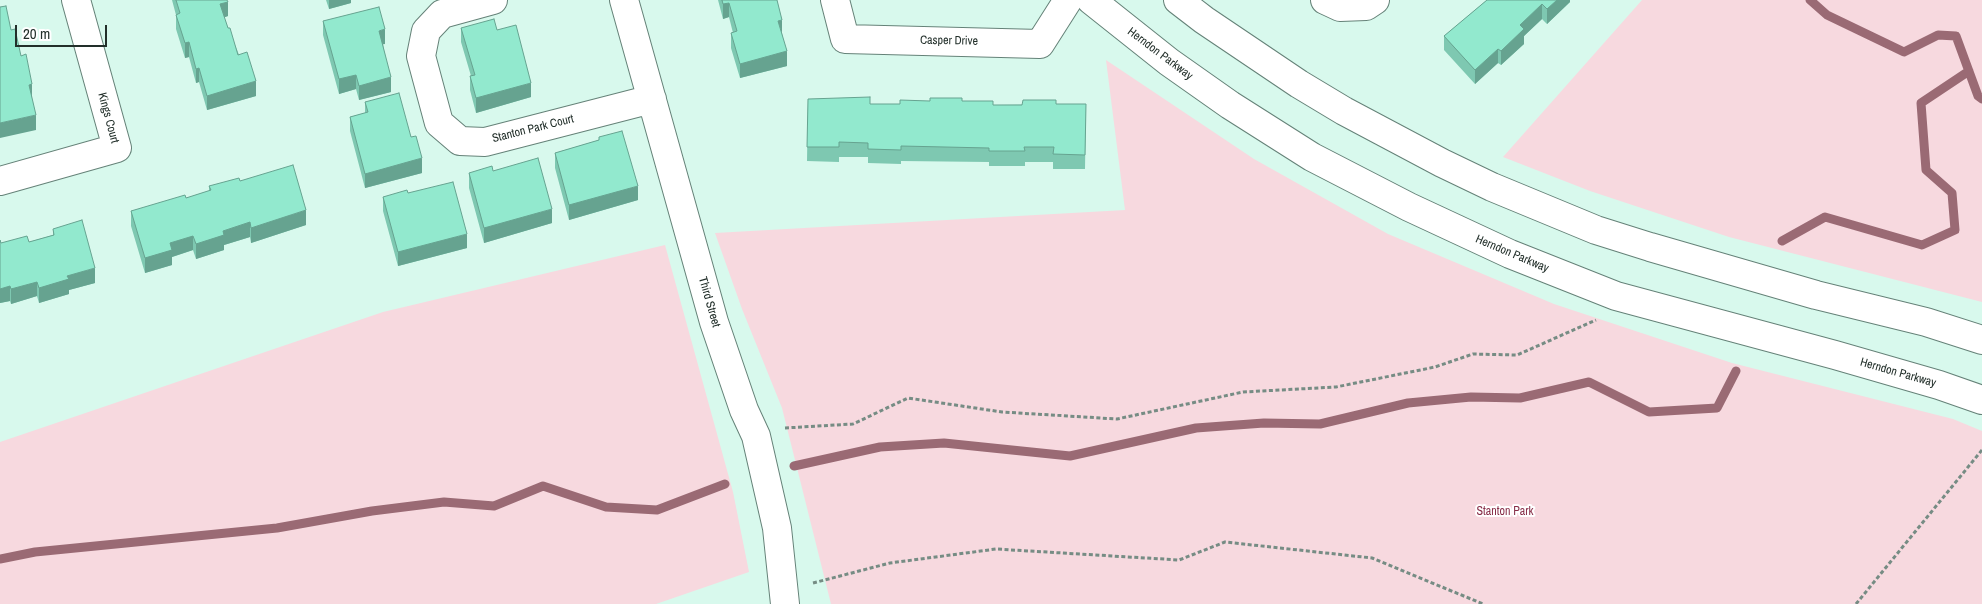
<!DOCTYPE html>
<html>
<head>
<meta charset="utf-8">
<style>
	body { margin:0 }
	#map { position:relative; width:1982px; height:604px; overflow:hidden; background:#d8f9ed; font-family:"Archivo Narrow",sans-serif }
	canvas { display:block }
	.scale { position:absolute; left:15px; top:25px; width:92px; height:22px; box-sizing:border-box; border:2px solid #222f2a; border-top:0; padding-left:6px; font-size:15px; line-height:18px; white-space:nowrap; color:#222f2a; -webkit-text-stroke:4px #fff; paint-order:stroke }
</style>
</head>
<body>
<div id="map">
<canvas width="1982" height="604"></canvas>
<div class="scale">20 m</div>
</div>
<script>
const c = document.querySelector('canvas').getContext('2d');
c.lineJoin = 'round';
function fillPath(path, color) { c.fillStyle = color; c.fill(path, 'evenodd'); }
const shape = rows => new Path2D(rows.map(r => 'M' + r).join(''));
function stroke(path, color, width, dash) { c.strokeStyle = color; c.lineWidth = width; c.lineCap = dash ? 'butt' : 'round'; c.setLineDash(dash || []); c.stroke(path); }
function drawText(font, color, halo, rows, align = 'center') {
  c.font = font + ' "Archivo Narrow",sans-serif'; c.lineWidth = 4; c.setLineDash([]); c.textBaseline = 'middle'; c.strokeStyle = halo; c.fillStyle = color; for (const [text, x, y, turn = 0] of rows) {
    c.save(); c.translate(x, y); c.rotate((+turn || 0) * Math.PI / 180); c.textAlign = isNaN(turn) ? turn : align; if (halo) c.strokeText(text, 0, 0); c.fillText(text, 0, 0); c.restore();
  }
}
fillPath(shape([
	[1642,0,1982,0,1982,302,1729,237,1590,191,1503,157],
	[1106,60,1254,159,1388,234,1554,304,1732,363,1953,419,1982,431,1982,604,831,604,782,408,742,309,715,233,1125,210],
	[665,245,733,492,749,572,656,604,0,604,0,442,383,312]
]), '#f7d9df');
stroke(shape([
	[1810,0,1827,15,1904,52,1938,35,1956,36,1978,96,1982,99],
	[1782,241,1825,217,1922,245,1955,230,1952,193,1926,170,1921,103,1969,71],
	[794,466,880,447,944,443,1070,456,1196,428,1264,423,1320,424,1408,403,1471,397,1520,398,1589,382,1649,412,1717,408,1736,371],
	[0,559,35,552,277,528,372,511,444,502,494,506,543,486,606,507,657,510,725,484]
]), '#9a6a74', 9);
const street = shape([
	[493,0,442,14,426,31,421,56,439,123,460,141,485,142,652,99],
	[624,0,714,322,744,410,756,436,777,528,785,604],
	[835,0,845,39,1040,44,1068,0],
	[1325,0,1340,7,1366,6,1375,0],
	[0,181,117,148,76,0]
]);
const secondary = shape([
	[1091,0,1169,62,1230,105,1312,157,1409,207,1510,254,1616,296,1835,355,1939,385,1982,400],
	[1178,0,1204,20,1299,84,1344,111,1442,163,1492,187,1596,230,1650,247,1816,295,1926,322,1982,340]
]);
stroke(street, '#658278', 30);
stroke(secondary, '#658278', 30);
stroke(shape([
	[785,428,853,424,908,398,1002,412,1117,419,1243,392,1336,387,1435,367,1473,354,1517,355,1596,320],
	[813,583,890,563,996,549,1179,560,1225,542,1372,558,1483,604],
	[1856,604,1982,450]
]), '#768c84', 3, [4, 2.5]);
stroke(street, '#fff', 28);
stroke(secondary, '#fff', 28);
fillPath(shape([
	[172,0,227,0,228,16,224,17,228,28,256,96,207,110,199,82,196,83,189,57,185,58,176,29,176,15],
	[326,0,351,0,351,3,329,9],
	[718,0,777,0,787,66,740,78,731,48,731,33,733,33,729,17,723,19],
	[1487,0,1570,0,1570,2,1547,24,1542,19,1524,36,1524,44,1501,65,1498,63,1475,84,1444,50,1444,36],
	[323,21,385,44,383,44,391,92,359,100,356,89,339,94,323,35],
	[461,28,497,30,531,97,476,113,470,90,470,76,471,76,461,42],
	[808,99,870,104,900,104,962,101,993,105,1086,104,1085,169,1053,169,1053,162,1025,162,1025,166,989,166,989,162,901,161,901,164,868,163,868,157,839,157,839,162,807,161],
	[365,102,411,137,422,173,365,188,350,131,350,117,365,113],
	[599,137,638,200,569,220,555,168,555,153,599,140],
	[493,171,552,223,484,243,469,188,469,173],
	[240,181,306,225,251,243,250,237,224,245,224,250,196,259,193,250,172,257,172,265,145,273,131,226,131,211,186,198,209,191,209,186],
	[408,193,467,248,398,266,383,211,383,197],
	[53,229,95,283,69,290,69,294,39,303,37,296,11,304,10,301,0,303,0,240,1,243,29,242,53,235]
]), '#7ec8b1');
fillPath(shape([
	[329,0,351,0,351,3,329,9],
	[1557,0,1570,0,1570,2,1547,24,1547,9],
	[228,2,228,16,220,19,220,4],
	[729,3,729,17,723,19,723,4],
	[1542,4,1542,19,1524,36,1524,44,1501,65,1501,51,1520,25],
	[782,20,782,34,778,21],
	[385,29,385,44,379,45,379,31],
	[189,42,189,57,185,58,185,43],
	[1498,49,1498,63,1475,84,1475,70],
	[787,51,787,66,740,78,740,64],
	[199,68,199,82,196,83,196,69],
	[356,75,356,89,339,94,339,79],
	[391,77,391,92,359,100,359,86],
	[256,81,256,96,207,110,207,96],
	[531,83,531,97,476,113,476,98],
	[32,84,32,98,29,99,29,85],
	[36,115,36,130,0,138,0,123],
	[422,158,422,173,365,188,365,174],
	[638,186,638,200,569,220,569,205],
	[552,209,552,223,484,243,484,228],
	[306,210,306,225,251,243,251,228],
	[250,222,250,237,224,245,224,250,196,259,196,244,223,231],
	[467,234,467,248,398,266,398,252],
	[193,236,193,250,172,257,172,265,145,273,145,258,170,243],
	[95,268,95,283,69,290,69,294,39,303,39,288,67,276],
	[37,282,37,296,11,304,11,289],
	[10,286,10,301,0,303,0,289]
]), '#66a390');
const building = shape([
	[176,0,227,0,228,2,220,4,228,28,230,28,238,55,247,52,256,81,207,96,199,68,196,69,189,42,185,43,176,15,180,13,176,0],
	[722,0,777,0,782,20,778,21,787,51,740,64,731,33,737,31,729,3,723,4,722,0],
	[1487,0,1557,0,1547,9,1542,4,1520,25,1524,29,1501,51,1498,49,1475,70,1444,36,1487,0],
	[6,6,11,30,15,29,21,56,26,54,32,84,29,85,36,115,0,123,0,7,6,6],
	[379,7,385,29,379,31,391,77,359,86,356,75,339,79,323,21,379,7],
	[494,19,497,30,516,25,531,83,476,98,470,76,475,75,461,28,494,19],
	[399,93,411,137,416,136,422,158,365,174,350,117,368,112,365,102,399,93],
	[870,97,870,104,900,104,900,100,930,101,930,98,962,98,962,101,993,101,993,105,1022,105,1023,100,1056,100,1056,104,1086,104,1085,155,1053,154,1054,147,1024,147,1025,151,989,151,989,148,901,146,901,150,868,149,868,143,839,142,839,147,807,147,808,99,870,97],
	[622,131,638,186,569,205,555,153,599,140,599,137,622,131],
	[538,158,552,209,484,228,469,173,492,166,493,171,538,158],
	[293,165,306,210,251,228,250,222,223,231,224,235,196,244,193,236,170,243,172,250,145,258,131,211,185,195,186,198,211,190,209,186,239,178,240,181,293,165],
	[453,182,467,234,398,252,383,197,407,190,408,193,453,182],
	[82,220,95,268,67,276,69,279,39,288,37,282,11,289,10,286,0,289,0,240,1,243,27,236,29,242,54,235,53,229,82,220]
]);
fillPath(building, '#92e9ce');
stroke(building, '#66a390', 1);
drawText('12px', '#222f2a', '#fff', [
	["Casper Drive",949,41,1],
	["Herndon Parkway",1160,54,37],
	["Kings Court",108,118,75],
	["Stanton Park Court",533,129,-14],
	["Herndon Parkway",1512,254,23],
	["Third Street",709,302,74],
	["Herndon Parkway",1898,373,16]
]);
drawText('12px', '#872e48', '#fff', [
	["Stanton Park",1505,512]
]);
</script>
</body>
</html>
